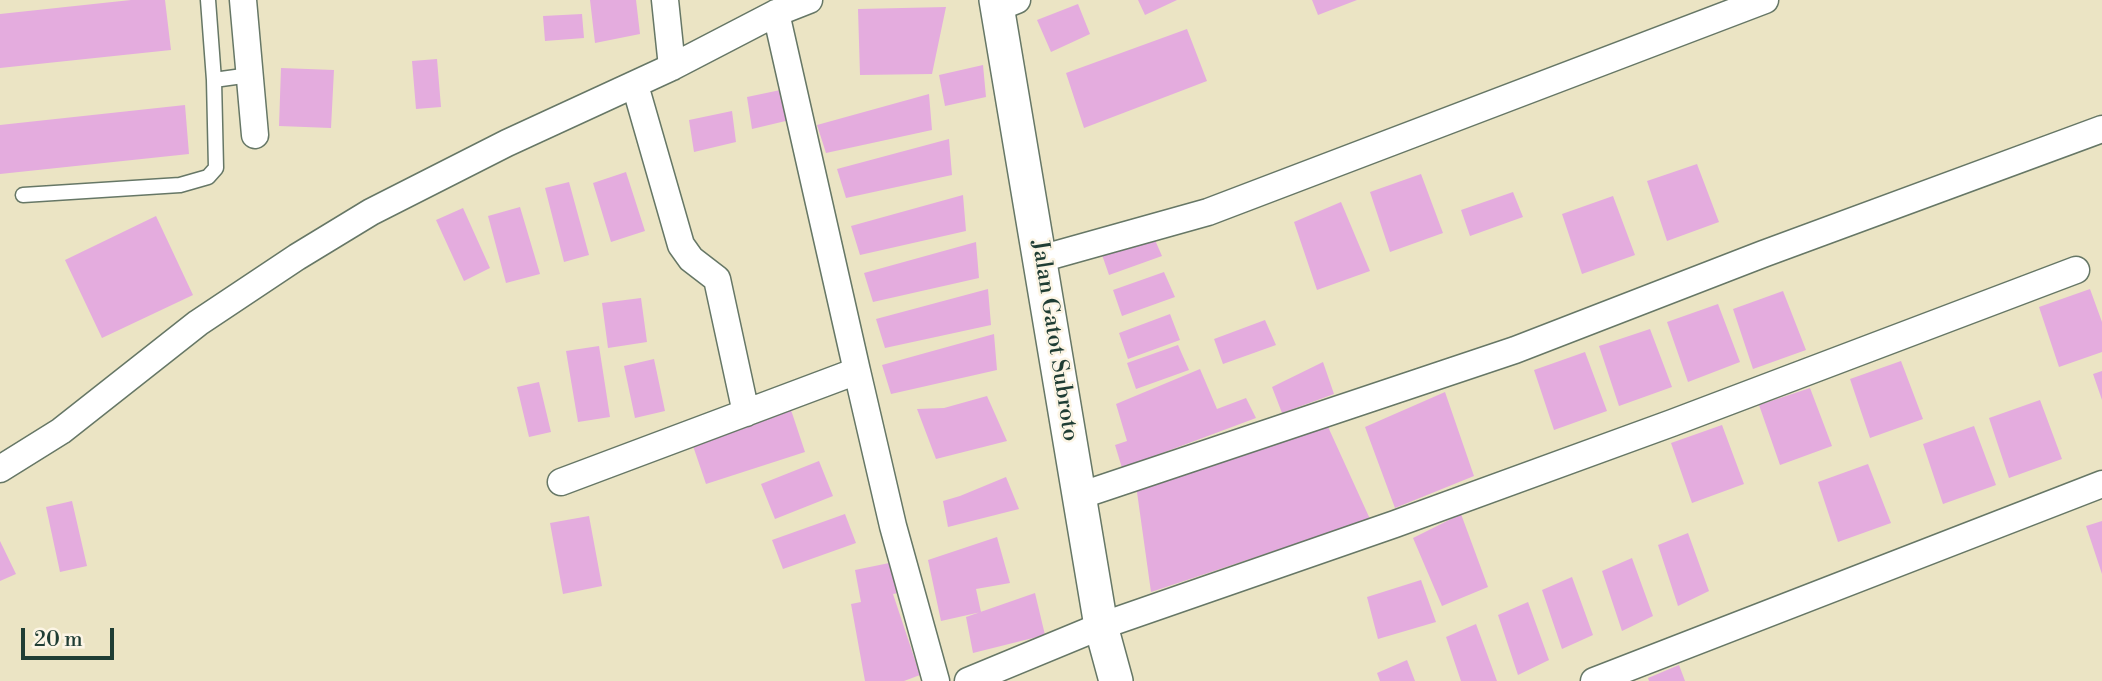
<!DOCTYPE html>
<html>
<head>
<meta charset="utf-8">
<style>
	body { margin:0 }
	#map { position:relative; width:2102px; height:681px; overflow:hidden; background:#ebe4c4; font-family:"Libre Bodoni",serif }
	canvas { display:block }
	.scale { position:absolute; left:21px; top:628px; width:93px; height:32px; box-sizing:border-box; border:4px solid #1f3d34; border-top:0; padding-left:9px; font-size:21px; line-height:24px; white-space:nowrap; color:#1f3d34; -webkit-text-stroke:5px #fcf5e5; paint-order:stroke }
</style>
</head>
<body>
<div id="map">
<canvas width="2102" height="681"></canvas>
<div class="scale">20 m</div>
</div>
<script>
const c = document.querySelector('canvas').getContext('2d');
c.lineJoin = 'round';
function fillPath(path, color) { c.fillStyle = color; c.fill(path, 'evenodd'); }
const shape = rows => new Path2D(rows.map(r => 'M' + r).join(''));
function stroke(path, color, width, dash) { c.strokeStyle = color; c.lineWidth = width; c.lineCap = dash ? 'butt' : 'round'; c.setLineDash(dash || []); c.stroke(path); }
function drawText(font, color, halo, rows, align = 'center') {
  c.font = font + ' "Libre Bodoni",serif'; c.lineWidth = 5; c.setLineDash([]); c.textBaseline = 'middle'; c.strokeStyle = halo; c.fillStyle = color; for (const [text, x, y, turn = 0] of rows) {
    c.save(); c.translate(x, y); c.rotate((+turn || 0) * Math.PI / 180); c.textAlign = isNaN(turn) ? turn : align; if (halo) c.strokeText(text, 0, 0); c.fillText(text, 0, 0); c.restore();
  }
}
fillPath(shape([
	[131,0,165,0,171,50,0,68,0,14],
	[590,0,636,0,640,34,595,43],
	[1138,0,1177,0,1145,15],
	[1312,0,1357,0,1318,15],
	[1078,4,1090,34,1051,52,1037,20],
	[946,7,932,74,860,75,858,9],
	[582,14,584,38,545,41,543,16],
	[1187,29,1207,81,1084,128,1066,73],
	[437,59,441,107,416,109,412,61],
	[983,65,986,97,945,106,939,75],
	[281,68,334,70,331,128,279,126],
	[790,88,794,119,752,129,747,97],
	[929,94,932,130,826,153,817,125],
	[185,105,189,154,0,174,0,125],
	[732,111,736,142,694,152,689,120],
	[949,139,952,175,846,198,837,169],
	[1697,164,1719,222,1667,241,1647,181],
	[626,172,645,231,611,242,593,183],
	[1421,174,1443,233,1390,252,1370,192],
	[569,182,589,255,564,262,545,188],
	[1513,192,1523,217,1470,236,1461,210],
	[963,195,966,231,860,255,851,226],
	[1613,196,1635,255,1582,274,1562,214],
	[1341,202,1370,271,1317,290,1294,222],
	[520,207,540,274,506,283,488,216],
	[463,208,490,268,464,281,436,220],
	[156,216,193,295,102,338,65,260],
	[1151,231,1162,256,1109,275,1100,249],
	[976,242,979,278,873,302,864,273],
	[1164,272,1175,297,1122,316,1113,290],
	[988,289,991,325,885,348,876,319],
	[2090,289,2102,322,2102,352,2059,367,2039,307],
	[1783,291,1806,350,1753,369,1733,309],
	[641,298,647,342,608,348,602,303],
	[1718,304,1740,362,1688,382,1667,322],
	[1170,314,1180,340,1128,359,1119,333],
	[1265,320,1276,345,1223,364,1214,339],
	[1650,329,1672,387,1619,406,1599,346],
	[994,334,997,370,891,394,882,365],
	[1178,345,1189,370,1136,389,1127,363],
	[599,346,610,417,578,422,566,351],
	[1585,352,1607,411,1554,430,1534,370],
	[654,359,665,411,635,418,624,366],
	[1901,361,1923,419,1870,438,1850,379],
	[1323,362,1334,394,1282,413,1272,387],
	[1200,369,1217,409,1246,398,1256,418,1122,468,1115,445,1127,441,1116,404],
	[2102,371,2102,400,2093,374],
	[539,382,551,432,529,437,517,387],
	[1810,388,1832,446,1780,465,1759,405],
	[1445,392,1474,476,1395,508,1365,427],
	[987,396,1007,441,936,459,917,409,944,408],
	[2040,400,2062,459,2009,478,1989,418],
	[791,410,805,452,706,484,692,443],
	[1324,418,1370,519,1151,592,1136,485],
	[1722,425,1744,484,1692,503,1671,443],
	[1974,426,1996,485,1943,504,1923,444],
	[819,461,833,496,775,519,761,484],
	[1868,464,1891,523,1838,542,1818,482],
	[1006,477,1019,509,948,527,943,501,960,496],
	[72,501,87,566,60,572,46,507],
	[845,514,856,543,783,569,772,540],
	[1461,514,1488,587,1442,606,1413,538],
	[589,516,602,586,563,594,550,523],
	[2102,521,2102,574,2086,526],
	[1688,533,1709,591,1678,606,1658,545],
	[997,537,1010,583,976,589,981,612,941,621,928,560],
	[0,541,16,574,0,581],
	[1632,558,1653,616,1622,631,1602,571],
	[899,561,903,592,893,594,920,675,904,681,865,681,851,604,861,602,855,570],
	[1572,577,1593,635,1562,649,1542,590],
	[1421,580,1436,622,1378,639,1367,597],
	[1035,593,1045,635,973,653,966,617],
	[1528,602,1549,660,1518,675,1498,615],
	[1476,624,1497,681,1461,681,1446,637],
	[1407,660,1415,681,1380,681,1377,673],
	[1679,665,1685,681,1649,681,1648,678]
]), '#e4acde');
const service = shape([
	[214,80,250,75],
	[23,195,180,185,208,177,216,168,214,80,208,0]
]);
const minor = shape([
	[243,0,255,135],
	[665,0,672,67],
	[997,8,1017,0],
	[776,13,857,371],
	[635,85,681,245,691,259,717,279,746,413],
	[1040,259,1208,212,1765,0],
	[0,469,61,431,198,323,297,257,371,212,507,143,672,67,776,13,809,0],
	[561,482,857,371,893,526,936,681],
	[1079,496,1515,350,1763,254,2102,129],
	[968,681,1101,626,1395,524,1672,423,2076,270],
	[1594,681,2102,484]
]);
const tertiary = shape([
	[996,0,1101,626,1116,681]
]);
stroke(service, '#676', 17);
stroke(minor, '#676', 29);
stroke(tertiary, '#676', 36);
stroke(service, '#fff', 14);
stroke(minor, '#fff', 26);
stroke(tertiary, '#fff', 33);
drawText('23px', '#1f3d34', '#fcf5e5', [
	["Jalan Gatot Subroto",1054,341,81]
]);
</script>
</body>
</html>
